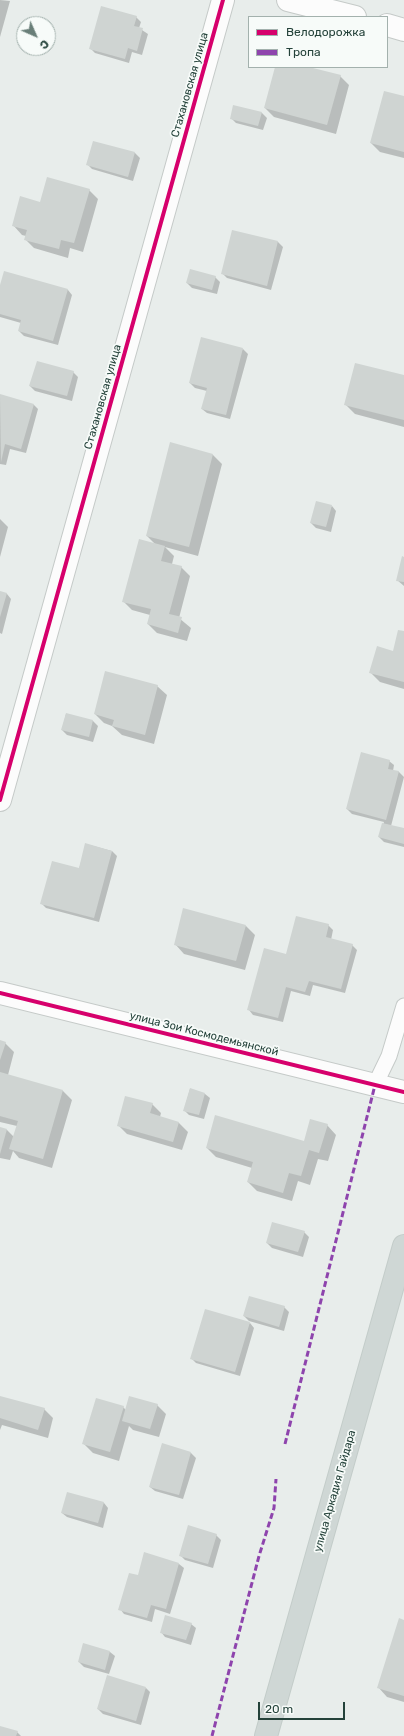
<!DOCTYPE html>
<html>
<head>
<meta charset="utf-8">
<style>
	body { margin:0 }
	#map { position:relative; width:404px; height:1736px; overflow:hidden; background:#e8edeb; font-family:Rubik,sans-serif }
	canvas { display:block }
	.legend { position:absolute; left:248px; top:16px; width:140px; height:52px; box-sizing:border-box; background:#f7fbf9; border:1px solid #a3b1ad; margin:0; padding:5px 7px; list-style:none; font-size:12px; color:#24423a }
	.legend li { display:flex; align-items:center; gap:8px; height:20px }
	.legend b { width:20px; border:1px solid #a3b1ad }
	.north { position:absolute; left:16px; top:16px; width:40px; height:40px; box-sizing:border-box; background:#f7fbf9; border:1px solid #a3b1ad; border-radius:50%; rotate:135deg; font-size:11px; font-weight:700; line-height:16px; text-align:center; color:#24423a }
	.north::after { content:''; display:block; margin:auto; width:14px; height:18px; background:#697e78; clip-path:polygon(50% 0,100% 100%,50% 72%,0 100%) }
	.scale { position:absolute; left:258px; top:1702px; width:87px; height:18px; box-sizing:border-box; border:2px solid #24423a; border-top:0; padding-left:5px; font-size:12px; line-height:14px; white-space:nowrap; color:#24423a; -webkit-text-stroke:3px #f7fbf9; paint-order:stroke }
</style>
</head>
<body>
<div id="map">
<canvas width="404" height="1736"></canvas>
<ul class="legend">
<li><b style="height:5px;background:#d6006c"></b>Велодорожка</li>
<li><b style="height:5px;background:#8e44ad"></b>Тропа</li>
</ul>
<div class="north">С</div>
<div class="scale">20 m</div>
</div>
<script>
const c = document.querySelector('canvas').getContext('2d');
c.lineJoin = 'round';
function fillPath(path, color) { c.fillStyle = color; c.fill(path, 'evenodd'); }
const shape = rows => new Path2D(rows.map(r => 'M' + r).join(''));
function stroke(path, color, width, dash) { c.strokeStyle = color; c.lineWidth = width; c.lineCap = dash ? 'butt' : 'round'; c.setLineDash(dash || []); c.stroke(path); }
function drawText(font, color, halo, rows, align = 'center') {
  c.font = font + ' Rubik,sans-serif'; c.lineWidth = 3.5; c.setLineDash([]); c.textBaseline = 'middle'; c.strokeStyle = halo; c.fillStyle = color; for (const [text, x, y, turn = 0] of rows) {
    c.save(); c.translate(x, y); c.rotate((+turn || 0) * Math.PI / 180); c.textAlign = isNaN(turn) ? turn : align; if (halo) c.strokeText(text, 0, 0); c.fillText(text, 0, 0); c.restore();
  }
}
fillPath(shape([
	[0,0,10,1,0,37],
	[136,17,141,22,139,28,148,34,142,55,132,52,129,63,95,53,90,48],
	[276,67,305,67,340,76,349,85,336,134,274,117,265,108],
	[404,97,404,158,380,152,371,143],
	[234,106,262,113,267,118,263,130,236,123,231,118],
	[94,142,135,153,140,158,133,181,92,169,88,165],
	[89,190,98,199,83,252,70,248,68,258,34,248,25,239,26,236,22,235,13,225,41,203],
	[233,231,278,242,283,247,271,290,227,278,222,273],
	[215,277,220,282,217,294,192,288,187,283],
	[0,289,68,290,72,295,58,345,24,336,19,331,21,323,0,317],
	[243,349,248,354,230,419,207,413,202,409,207,391,195,388,190,383],
	[73,372,78,377,72,401,35,391,30,386],
	[404,376,404,427,355,414,345,404],
	[0,395,34,405,38,409,26,453,10,449,6,465,0,464],
	[171,443,213,455,222,464,198,556,165,547,174,556,172,564,181,567,190,576,179,618,191,628,187,641,157,633,148,624,150,615,132,610,123,601,155,544,147,536],
	[332,506,336,511,331,532,316,528,311,523],
	[0,519,8,527,0,557],
	[404,558,404,586,397,580],
	[0,592,7,594,11,599,2,634,0,633],
	[404,632,404,689,380,682,371,673,394,652],
	[157,686,167,695,154,744,122,735,112,726,104,723,95,714],
	[66,714,93,721,98,726,93,742,67,735,62,730],
	[389,761,394,765,393,771,399,772,404,777,391,826,404,829,404,847,384,842,379,837,384,822,352,814,347,809],
	[86,844,112,851,117,856,99,922,46,908,42,904,79,869],
	[328,925,333,930,331,940,352,945,357,950,345,993,313,985,310,996,291,991,283,1022,253,1015,249,1010,287,955],
	[246,926,255,935,245,970,184,954,175,944],
	[0,1041,5,1043,14,1052,8,1075,63,1091,72,1100,52,1168,19,1158,13,1151,10,1160,0,1158,0,1128,7,1130,14,1137,17,1126,0,1122],
	[190,1089,205,1094,210,1098,204,1119,189,1115,184,1110],
	[152,1104,161,1113,160,1117,179,1123,188,1132,182,1150,127,1134,118,1125],
	[327,1125,336,1135,328,1161,318,1159,310,1185,298,1181,292,1201,257,1191,248,1182,252,1168,216,1157,207,1148,304,1142],
	[304,1232,309,1237,303,1257,272,1248,267,1243],
	[284,1307,289,1312,284,1331,249,1321,244,1316],
	[250,1323,254,1328,240,1376,196,1363,192,1359],
	[0,1397,44,1409,53,1418,48,1438,2,1425,0,1430],
	[157,1405,166,1414,159,1437,133,1430,129,1426,119,1461,93,1453,84,1444,123,1407,126,1410],
	[162,1445,191,1453,196,1458,183,1499,155,1491,150,1487],
	[104,1503,108,1508,103,1528,67,1517,62,1513],
	[216,1535,221,1540,213,1568,185,1560,180,1555],
	[179,1564,184,1568,170,1614,155,1609,152,1622,124,1614,120,1609,138,1577],
	[404,1621,404,1702,387,1697,378,1687],
	[191,1624,196,1628,191,1645,165,1637,161,1632],
	[84,1644,110,1652,115,1656,109,1674,84,1667,79,1662],
	[146,1688,150,1692,141,1725,103,1714,98,1709],
	[0,1727,17,1732,21,1736,0,1736]
]), '#0003');
fillPath(shape([
	[101,6,137,16,134,26,143,28,137,51,128,48,125,59,89,49],
	[275,67,309,67,341,75,327,125,264,108],
	[384,91,404,96,404,152,370,143],
	[233,105,262,112,258,126,230,119],
	[93,141,135,152,128,177,86,165],
	[47,177,90,189,74,243,61,240,59,249,24,240,27,230,12,226,20,196,40,202],
	[232,230,278,241,267,286,221,274],
	[190,269,216,276,212,290,186,283],
	[4,271,68,289,53,341,18,331,21,320,0,314,0,285],
	[201,337,243,348,226,415,201,409,207,388,189,383],
	[37,361,74,371,67,396,29,386],
	[355,363,404,375,404,420,344,405],
	[0,394,34,404,21,449,5,444,1,462],
	[170,442,213,454,189,547,146,536],
	[316,501,332,505,326,527,310,523],
	[139,539,165,546,161,561,182,566,169,614,182,617,178,633,147,624,151,609,122,602],
	[402,556,404,557,404,582,396,581],
	[0,591,7,593,0,617],
	[398,630,404,631,404,682,369,673,377,646,393,651],
	[105,671,158,685,145,735,112,726,114,720,94,714],
	[66,713,93,720,89,737,61,730],
	[361,752,390,760,388,769,399,771,386,820,346,809],
	[382,823,404,828,404,844,378,837],
	[85,843,112,851,94,918,40,904,52,861,79,868],
	[183,908,246,925,236,961,174,945],
	[296,916,329,924,326,937,353,944,341,989,309,981,305,992,286,987,278,1018,247,1010,264,948,286,954],
	[0,1040,6,1042,0,1060],
	[0,1072,63,1090,43,1159,9,1149,18,1121,0,1116],
	[190,1088,205,1093,199,1115,183,1111],
	[125,1096,153,1103,150,1113,179,1122,173,1142,117,1126],
	[215,1115,304,1141,310,1119,328,1124,319,1153,309,1150,301,1176,289,1173,283,1193,247,1182,253,1162,206,1148],
	[0,1127,7,1129,0,1154],
	[272,1222,305,1231,298,1252,266,1243],
	[249,1296,285,1306,279,1327,243,1316],
	[205,1309,250,1322,235,1372,190,1359],
	[0,1396,45,1408,38,1430,0,1418],
	[129,1396,158,1404,150,1429,122,1421],
	[96,1398,124,1406,110,1452,82,1444],
	[162,1443,191,1452,179,1495,149,1487],
	[67,1492,104,1502,98,1523,61,1513],
	[188,1525,217,1534,208,1564,179,1556],
	[144,1552,179,1563,166,1609,151,1605,147,1618,118,1610,129,1573,138,1575],
	[165,1615,192,1623,186,1640,160,1633],
	[399,1618,404,1620,404,1696,377,1688],
	[83,1643,110,1651,105,1670,78,1662],
	[107,1675,146,1687,136,1721,97,1709],
	[0,1726,18,1731,16,1736,0,1736]
]), '#cfd4d2');
const lane = shape([
	[375,1085,389,1056,404,1006]
]);
const street = shape([
	[288,0,355,17],
	[387,25,404,30],
	[0,800,223,0],
	[0,993,404,1092]
]);
const primary = shape([
	[266,1736,404,1246]
]);
stroke(lane, '#c5cac8', 17);
stroke(street, '#c5cac8', 24);
stroke(primary, '#c3ccc9', 24);
stroke(lane, '#fcfcfc', 15);
stroke(street, '#fcfcfc', 22);
stroke(primary, '#cfd7d5', 22);
stroke(shape([
	[285,1444,375,1085],
	[212,1736,259,1556,274,1508,276,1479]
]), '#8e44ad', 3, [6, 3]);
stroke(shape([
	[0,800,223,0],
	[0,993,404,1092]
]), '#d6006c', 4);
drawText('11px', '#24423a', '#f7fbf9', [
	["Стахановская улица",190,85,-74],
	["Стахановская улица",103,397,-74],
	["улица Зои Космодемьянской",204,1034,14],
	["улица Аркадия Гайдара",335,1491,-74]
]);
</script>
</body>
</html>
